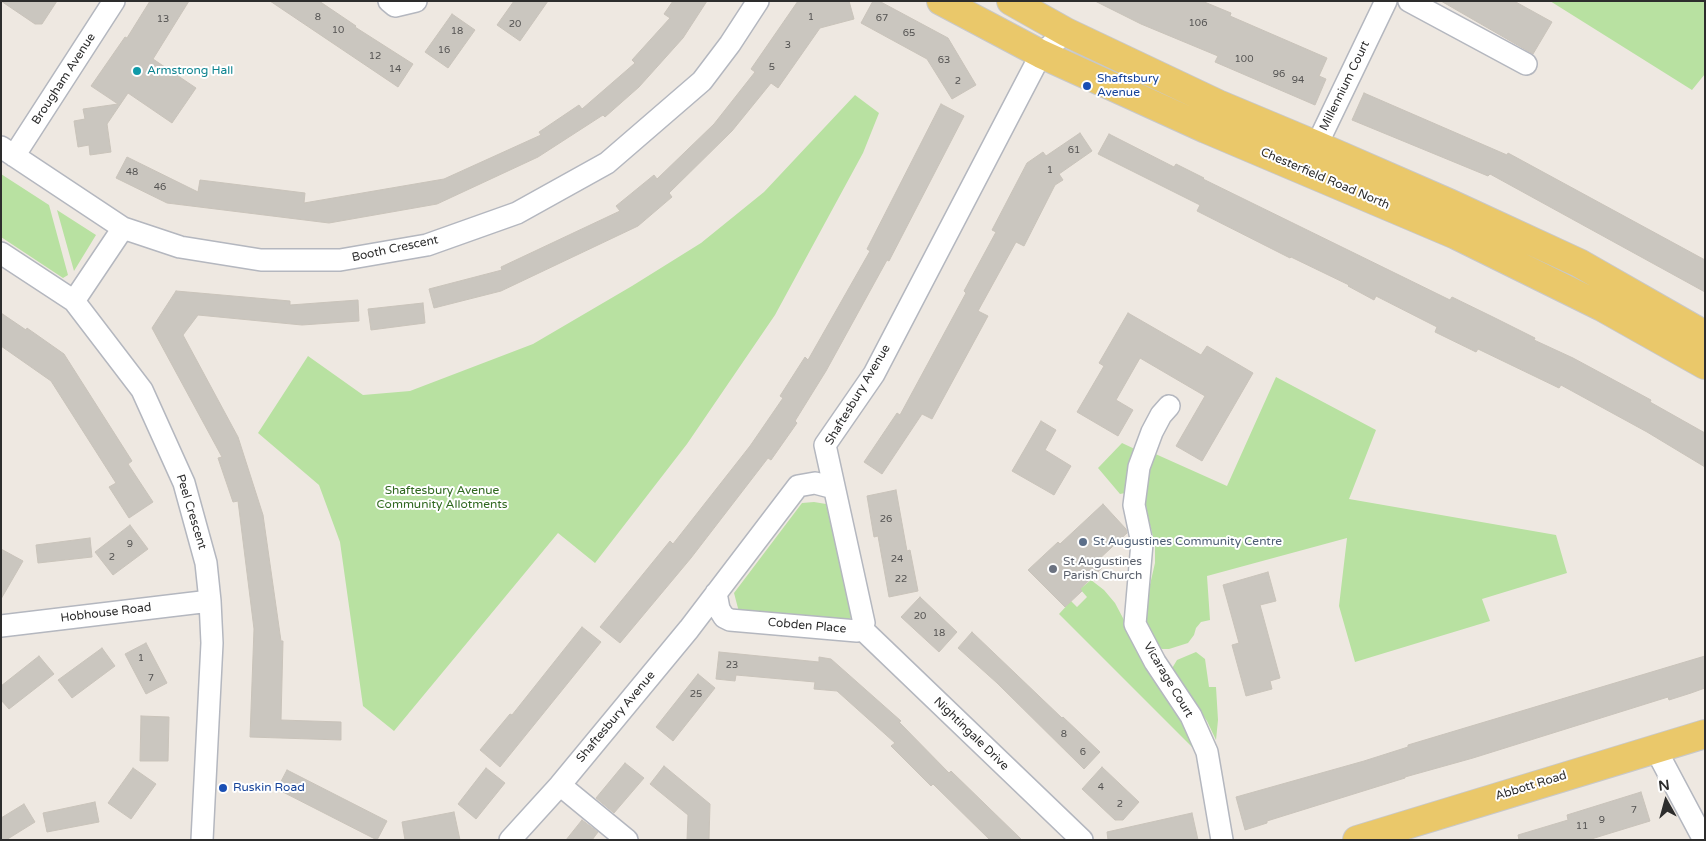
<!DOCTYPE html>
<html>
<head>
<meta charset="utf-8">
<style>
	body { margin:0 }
	#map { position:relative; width:1706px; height:841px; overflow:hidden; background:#eee8e1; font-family:"Varela Round",sans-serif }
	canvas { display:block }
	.frame { position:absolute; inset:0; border:2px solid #2d2d2d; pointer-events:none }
	.north { position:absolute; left:1641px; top:776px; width:50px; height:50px; -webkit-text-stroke:4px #fff; paint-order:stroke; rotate:353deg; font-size:14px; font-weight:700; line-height:20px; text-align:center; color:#2d2d2d }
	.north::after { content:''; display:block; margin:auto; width:18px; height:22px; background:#2d2d2d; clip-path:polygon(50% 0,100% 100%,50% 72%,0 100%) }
</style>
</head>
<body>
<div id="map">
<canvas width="1706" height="841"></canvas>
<div class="frame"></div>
<div class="north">N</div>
</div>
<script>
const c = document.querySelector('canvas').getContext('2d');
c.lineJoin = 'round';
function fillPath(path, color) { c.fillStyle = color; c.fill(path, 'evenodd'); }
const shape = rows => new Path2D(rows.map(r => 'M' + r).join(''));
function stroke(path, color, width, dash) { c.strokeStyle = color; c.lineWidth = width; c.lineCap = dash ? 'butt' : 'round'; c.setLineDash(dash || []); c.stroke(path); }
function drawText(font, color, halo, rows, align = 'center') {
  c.font = font + ' "Varela Round",sans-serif'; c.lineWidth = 4; c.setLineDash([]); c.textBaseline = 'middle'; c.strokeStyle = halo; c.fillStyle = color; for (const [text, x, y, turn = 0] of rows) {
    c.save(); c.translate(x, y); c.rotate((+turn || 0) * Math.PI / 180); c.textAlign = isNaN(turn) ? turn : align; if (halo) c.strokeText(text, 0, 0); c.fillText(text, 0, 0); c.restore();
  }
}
fillPath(shape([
	[1550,1,1705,1,1705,74,1692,90],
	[855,95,879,113,863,153,775,315,687,444,595,563,558,533,394,731,363,706,340,542,319,485,258,433,308,356,363,395,410,391,533,344,632,286,701,243,764,192],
	[1,174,49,205,68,275,63,278,1,237],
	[57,210,96,235,74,271],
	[1276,377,1376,430,1349,499,1556,535,1567,573,1482,599,1490,621,1355,662,1339,606,1347,538,1207,576,1210,620,1201,622,1196,628,1194,635,1188,643,1169,649,1162,649,1155,645,1146,620,1146,602,1155,563,1155,544,1149,521,1143,490,1151,452,1227,486],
	[1122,443,1139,451,1125,493,1120,494,1098,468],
	[814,502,826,504,852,616,846,623,739,612,734,593,802,503],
	[1091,580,1104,590,1115,603,1143,656,1178,708,1198,753,1059,614,1071,601,1077,607,1087,597,1080,589],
	[1196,652,1205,659,1209,687,1216,687,1218,720,1216,740,1207,721,1171,670,1177,660]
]), '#b8e1a1');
const building = shape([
	[1,1,57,1,42,24,35,24,1,1],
	[150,1,189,1,153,59,196,88,172,123,128,93,107,124,111,152,90,155,89,145,78,147,74,121,85,119,83,109,118,104,91,86,125,37,127,38,150,1],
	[270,1,319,1,356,26,355,27,413,64,398,87,270,1],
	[514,1,548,1,520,41,497,25,514,1],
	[673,1,707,1,683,38,639,87,605,117,603,115,538,157,437,204,329,223,167,203,116,178,127,157,198,192,200,180,305,193,304,203,444,179,541,135,539,132,579,105,582,109,635,63,632,60,670,18,664,14,673,1],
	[798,1,849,1,854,19,820,28,778,88,771,83,732,131,669,193,672,197,638,226,501,291,434,308,429,289,502,270,501,267,620,211,616,206,654,175,657,179,714,124,755,72,751,69,798,1],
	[873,1,879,1,948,38,976,85,952,99,927,59,861,23,873,1],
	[1095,1,1202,1,1231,13,1230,16,1327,58,1319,76,1326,79,1315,105,1215,62,1218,56,1141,24,1095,1],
	[1441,1,1514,1,1552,22,1533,54,1441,1],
	[452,14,475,30,448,68,425,52,452,14],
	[1364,93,1507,155,1508,153,1705,260,1705,292,1490,174,1488,176,1352,120,1364,93],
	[941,104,964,116,889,261,887,260,826,371,795,421,797,423,771,460,768,458,691,558,620,643,600,627,670,541,673,544,750,446,783,398,780,396,805,357,808,360,870,251,867,249,941,104],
	[1080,133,1092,151,1059,174,1063,180,1055,185,1024,246,1016,242,978,311,988,316,932,419,922,414,882,474,864,462,897,413,900,415,966,293,964,291,996,232,992,230,1027,163,1043,152,1046,156,1080,133],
	[1109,134,1174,167,1176,164,1204,178,1203,179,1450,300,1452,297,1493,317,1535,338,1534,340,1573,358,1651,400,1650,402,1705,433,1705,467,1647,432,1561,385,1559,388,1478,349,1476,352,1435,332,1437,327,1376,296,1374,300,1348,286,1349,285,1291,257,1290,258,1197,211,1200,205,1098,154,1109,134],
	[176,291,290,301,290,305,358,300,359,321,302,325,198,315,183,335,238,437,263,515,281,641,283,641,281,720,341,722,341,740,250,737,254,629,238,501,233,502,218,458,222,457,152,328,176,291],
	[423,303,425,323,371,330,368,309,423,303],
	[1,313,26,330,27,328,64,354,132,461,128,464,153,502,129,518,109,487,116,483,51,381,1,346,1,313],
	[1128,313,1201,355,1207,346,1253,373,1202,461,1176,446,1205,396,1140,358,1116,400,1133,410,1118,436,1077,412,1104,366,1099,363,1128,313],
	[1041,421,1056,430,1045,450,1071,466,1054,495,1012,471,1041,421],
	[896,490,907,551,910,550,918,591,889,597,878,536,874,537,867,496,896,490],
	[1103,504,1126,529,1127,533,1096,562,1102,568,1080,589,1082,591,1065,607,1028,570,1058,542,1060,544,1103,504],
	[130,525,148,549,113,575,95,552,130,525],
	[90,538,92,557,38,563,36,545,90,538],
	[1,549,23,561,1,599,1,549],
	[1268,572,1276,601,1260,605,1280,678,1270,681,1272,689,1246,696,1232,645,1239,643,1223,585,1268,572],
	[920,597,957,632,939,652,901,617,920,597],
	[582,627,601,642,500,767,480,750,510,714,512,715,582,627],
	[972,632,1062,718,1063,717,1100,752,1084,769,997,683,958,648,972,632],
	[146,643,167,683,146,694,125,654,146,643],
	[102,648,115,666,72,698,58,680,102,648],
	[719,652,819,662,819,657,831,659,901,721,899,722,949,773,951,771,1022,840,990,840,933,784,931,786,891,746,895,743,837,691,814,689,815,682,736,675,735,681,716,679,719,652],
	[39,656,54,674,9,709,1,700,1,686,39,656],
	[1705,656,1705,688,1691,693,1669,700,1668,697,1473,758,1405,777,1405,778,1267,821,1267,823,1245,830,1236,797,1364,761,1408,747,1408,745,1705,656],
	[698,674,715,688,673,741,656,727,698,674],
	[141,716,169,717,168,761,140,761,141,716],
	[625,763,644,778,614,813,596,798,625,763],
	[664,766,710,804,709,840,687,840,688,815,650,784,664,766],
	[1102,767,1139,802,1123,820,1115,820,1082,789,1102,767],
	[133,768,156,784,131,819,108,803,133,768],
	[486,768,505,783,476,819,458,804,486,768],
	[287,770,387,821,377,840,277,789,287,770],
	[1641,792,1650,821,1588,840,1519,840,1518,835,1568,820,1567,815,1641,792],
	[95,802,99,822,47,832,43,813,95,802],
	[24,804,35,822,6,840,1,840,1,818,24,804],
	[454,812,460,840,405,840,402,822,454,812],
	[1192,813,1198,840,1108,840,1107,832,1192,813],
	[582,820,598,832,592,840,566,840,582,820]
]);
fillPath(building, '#cac6bf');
stroke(building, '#c9c3ba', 1);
const street = shape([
	[389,1,395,6,416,1],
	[1409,1,1526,64],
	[1,147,123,228,180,247,261,260,340,260,427,245,517,213,607,163,702,81,730,44,758,1],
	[14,156,114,1],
	[1310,159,1386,1],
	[1,253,74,301,142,390,184,483,206,563,210,601,212,643,202,840],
	[74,301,123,228],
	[1169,406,1161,415,1152,432,1139,467,1134,505,1142,543,1135,624,1155,662,1191,716,1207,752,1222,840],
	[716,593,719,609,724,617,730,620,857,631,864,623,825,445,874,374,1041,54,1066,32],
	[1,626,210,601],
	[860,627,1082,840],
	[1655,748,1704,840],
	[560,785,627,840],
	[510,840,560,785,689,629,798,486,815,483,834,488]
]);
const primary = shape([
	[941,1,1041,54,1206,129,1456,235,1602,307,1705,365],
	[1011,1,1066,32,1218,104,1316,145,1449,203,1579,263,1705,335],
	[1357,840,1705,734]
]);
stroke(street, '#b4b7bf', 24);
stroke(primary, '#c8c8c8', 30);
stroke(street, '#fff', 21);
stroke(primary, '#eac86a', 28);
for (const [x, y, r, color] of [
	[137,71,5,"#0f9aa8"],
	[1087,86,5,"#1a4fb4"],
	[1083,542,5,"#5c6f8a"],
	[1053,569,5,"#6b7280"],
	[223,788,5,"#1a4fb4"]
]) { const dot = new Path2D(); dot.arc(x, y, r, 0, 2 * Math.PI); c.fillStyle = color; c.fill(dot); stroke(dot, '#fff', 2); }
drawText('10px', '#545352', null, [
	["8",318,17],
	["1",811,17],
	["67",882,18],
	["13",163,19],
	["106",1198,23],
	["20",515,24],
	["10",338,30],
	["18",457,31],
	["65",909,33],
	["3",788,45],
	["16",444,50],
	["12",375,56],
	["100",1244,59],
	["63",944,60],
	["5",772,67],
	["14",395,69],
	["96",1279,74],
	["94",1298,80],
	["2",958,81],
	["61",1074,150],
	["1",1050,170],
	["48",132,172],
	["46",160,187],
	["26",886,519],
	["9",130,544],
	["2",112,557],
	["24",897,559],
	["22",901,579],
	["20",920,616],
	["18",939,633],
	["1",141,658],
	["23",732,665],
	["7",151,678],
	["25",696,694],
	["8",1064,734],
	["6",1083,752],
	["4",1101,787],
	["2",1120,804],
	["7",1634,810],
	["9",1602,820],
	["11",1582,826]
]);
drawText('12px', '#0d838f', '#fff', [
	["Armstrong Hall",147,71]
], 'left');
drawText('12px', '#2d2d2d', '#fff', [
	["Brougham Avenue",64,79,-57],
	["Millennium Court",1345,86,-64],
	["Chesterfield Road North",1325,179,23],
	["Booth Crescent",395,249,-12],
	["Shaftesbury Avenue",858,395,-59],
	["Peel Crescent",191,512,73],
	["Hobhouse Road",106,613,-7],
	["Cobden Place",807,626,5],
	["Vicarage Court",1168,680,59],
	["Shaftesbury Avenue",616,717,-50],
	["Nightingale Drive",971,734,44],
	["Abbott Road",1531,786,-17]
]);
drawText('12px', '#164399', '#fff', [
	["Shaftsbury",1097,79],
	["Avenue",1097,93],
	["Ruskin Road",233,788]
], 'left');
drawText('12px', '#30681f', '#fff', [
	["Shaftesbury Avenue",442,491],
	["Community Allotments",442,505]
]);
drawText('12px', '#4e5e75', '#fff', [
	["St Augustines Community Centre",1093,542]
], 'left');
drawText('12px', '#5b616d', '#fff', [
	["St Augustines",1063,562],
	["Parish Church",1063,576]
], 'left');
</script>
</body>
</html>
